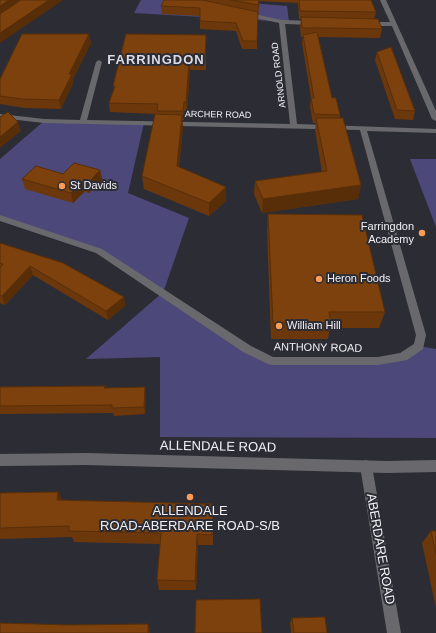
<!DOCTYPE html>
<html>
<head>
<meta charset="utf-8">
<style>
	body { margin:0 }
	canvas { display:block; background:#2c2c34 }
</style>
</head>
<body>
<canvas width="436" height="633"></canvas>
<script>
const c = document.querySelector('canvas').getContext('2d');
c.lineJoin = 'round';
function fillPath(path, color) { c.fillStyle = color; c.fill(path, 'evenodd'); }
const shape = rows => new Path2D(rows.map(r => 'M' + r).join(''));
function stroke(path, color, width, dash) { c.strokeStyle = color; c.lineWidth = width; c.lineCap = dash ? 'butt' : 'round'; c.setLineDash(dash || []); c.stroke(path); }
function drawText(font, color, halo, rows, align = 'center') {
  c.font = font + ' Helvetica,sans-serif'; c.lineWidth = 4; c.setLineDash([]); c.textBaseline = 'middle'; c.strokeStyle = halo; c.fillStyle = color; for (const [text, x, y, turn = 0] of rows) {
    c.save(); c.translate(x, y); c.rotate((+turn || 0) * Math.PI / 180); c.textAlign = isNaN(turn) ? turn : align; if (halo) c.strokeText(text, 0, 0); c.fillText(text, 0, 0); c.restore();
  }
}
fillPath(shape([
	[141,0,213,0,287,6,289,22,134,13],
	[44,121,144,123,128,193,189,218,163,293,272,361,403,357,419,346,436,349,436,438,160,437,160,357,86,359,162,293,99,251,0,218,0,159],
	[410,159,436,159,436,227]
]), '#4c4879');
fillPath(shape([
	[380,0,386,0,436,111,436,121,432,119,392,26,367,26,364,24,367,22,390,22,380,0],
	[244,12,282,20,313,21,316,23,313,25,285,24,297,124,436,129,436,133,367,131,426,335,423,349,407,360,378,365,272,365,268,364,243,352,96,253,0,221,0,215,102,249,251,346,273,357,378,357,400,353,414,344,416,335,360,130,44,123,0,118,0,114,44,119,80,120,96,62,99,60,102,62,87,120,290,124,279,23,242,15,242,13,244,12],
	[366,460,370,462,372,466,401,633,387,633,360,466,362,462,366,460]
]), '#69696d');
fillPath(shape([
	[86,453,387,461,436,460,436,472,387,473,86,465,0,466,0,454,86,453]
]), '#69696d');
fillPath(shape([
	[164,0,371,0,376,12,374,19,382,29,380,38,318,37,332,98,340,115,340,118,361,185,358,199,262,213,254,194,255,181,322,172,315,130,316,123,313,123,310,107,311,98,302,43,303,37,301,37,300,26,301,19,299,19,298,3,260,1,258,14,257,14,257,49,242,49,236,31,200,29,200,16,162,14,161,6],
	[206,35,206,70,190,70,187,111,184,111,184,120,182,120,183,128,179,167,226,187,226,201,209,216,144,189,142,176,157,114,110,112,109,103,114,89,113,86],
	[91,43,73,79,73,83,61,109,25,108,0,104,0,79],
	[377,52,415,111,413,120,395,119,375,60],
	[100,170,102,180,89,193,84,192,73,203,25,189,22,179],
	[268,214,385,312,379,328,330,328,328,339,271,339,267,230],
	[0,243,124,297,125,306,108,320,33,275,5,305,0,303],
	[0,387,105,388,146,395,145,414,114,416,113,413,0,414],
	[58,492,62,500,213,515,213,545,198,545,196,590,159,590,157,580,160,544,74,542,72,537,0,539,0,493],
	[431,531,436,531,436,608,422,543],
	[292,618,327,633,291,633,290,623]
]), '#6c380b');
fillPath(shape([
	[9,0,23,0,0,15,0,6],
	[49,0,63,0,0,43,0,33],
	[259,0,260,0,260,1,258,14],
	[89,34,91,43,73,79,73,83,61,109,59,100,69,74],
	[189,62,190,70,187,111,186,102],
	[184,102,184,120,183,111],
	[182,115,183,128,177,180,177,166],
	[18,122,21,131,0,148,0,137],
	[100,170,102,180,89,193,87,184],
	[82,182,84,192,73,203,71,193],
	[361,185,358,199,262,213,263,199],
	[226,187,226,201,209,216,209,203],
	[30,266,33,275,5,305,2,296],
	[124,297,125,306,108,320,106,311],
	[145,387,146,395,145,414,144,407],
	[58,492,64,503,57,500],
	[197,534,198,545,196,590,195,581],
	[148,624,150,629,150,633,148,633]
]), '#582e09');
const building = shape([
	[0,0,9,0,0,6,0,0],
	[21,0,49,0,0,33,0,14,21,0],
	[164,0,202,0,258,12,257,41,243,41,236,23,200,21,200,8,161,6,164,0],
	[231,0,259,0,258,5,231,0],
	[299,0,371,0,376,12,300,11,299,0],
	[301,17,378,19,382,29,329,28,302,28,301,17],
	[317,32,332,98,336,98,340,115,314,114,311,98,314,98,303,35,317,32],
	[22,34,89,34,69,74,72,74,59,100,22,99,0,96,0,79,22,34],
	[126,34,206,35,205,62,189,62,186,102,184,102,183,111,157,111,158,104,109,103,115,86,113,86,126,34],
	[391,47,415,111,397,110,377,52,391,47],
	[8,112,18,122,0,137,0,117,8,112],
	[155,114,182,115,177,166,226,187,209,203,142,176,155,114],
	[316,118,343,118,361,185,263,199,255,181,327,171,316,118],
	[74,163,100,170,87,184,82,182,71,193,22,179,36,166,63,174,74,163],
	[268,214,362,215,385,312,329,312,331,323,273,323,268,214],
	[0,243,63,263,124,297,106,311,30,266,2,296,0,295,0,268,3,264,0,263,0,243],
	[105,386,104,388,145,387,144,407,112,408,112,405,0,406,0,387,105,386],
	[58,492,57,500,213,504,212,535,197,534,195,581,157,580,161,533,69,531,69,526,0,528,0,493,58,492],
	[431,531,436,531,436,554,431,531],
	[260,599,262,633,195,633,196,600,260,599],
	[325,617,327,633,294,633,292,618,325,617],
	[0,623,69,625,148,624,148,633,0,633,0,623]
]);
fillPath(building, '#7d410d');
stroke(building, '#582e09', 1);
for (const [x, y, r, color] of [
	[62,186,4,"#fd9c55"],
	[422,233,4,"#fd9c55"],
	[319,279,4,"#fd9c55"],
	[279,326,4,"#fd9c55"],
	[190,497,4,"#fd9c55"]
]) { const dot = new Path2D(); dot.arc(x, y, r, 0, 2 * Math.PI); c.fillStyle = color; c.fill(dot); stroke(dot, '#2c2c34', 1.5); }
drawText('9px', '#f0f0f5', '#2c2c34', [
	["ARNOLD ROAD",279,75,-97],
	["ARCHER ROAD",218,115,1]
]);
drawText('11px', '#f0f0f5', '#2c2c34', [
	["St Davids",70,186],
	["Farringdon",414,227,"right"],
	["Academy",414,240,"right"],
	["Heron Foods",327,279],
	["William Hill",287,326]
], 'left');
drawText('11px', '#f0f0f5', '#2c2c34', [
	["ANTHONY ROAD",318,348,1]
]);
c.letterSpacing = '1px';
drawText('bold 13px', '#dcdce6', '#2c2c34', [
	["FARRINGDON",156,60]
]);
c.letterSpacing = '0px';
drawText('13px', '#f0f0f5', '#2c2c34', [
	["ALLENDALE ROAD",218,447,1],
	["ABERDARE ROAD",380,549,80]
]);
drawText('13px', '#f0f0f5', '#2c2c34', [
	["ALLENDALE",190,511],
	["ROAD-ABERDARE ROAD-S/B",190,526]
]);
</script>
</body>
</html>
